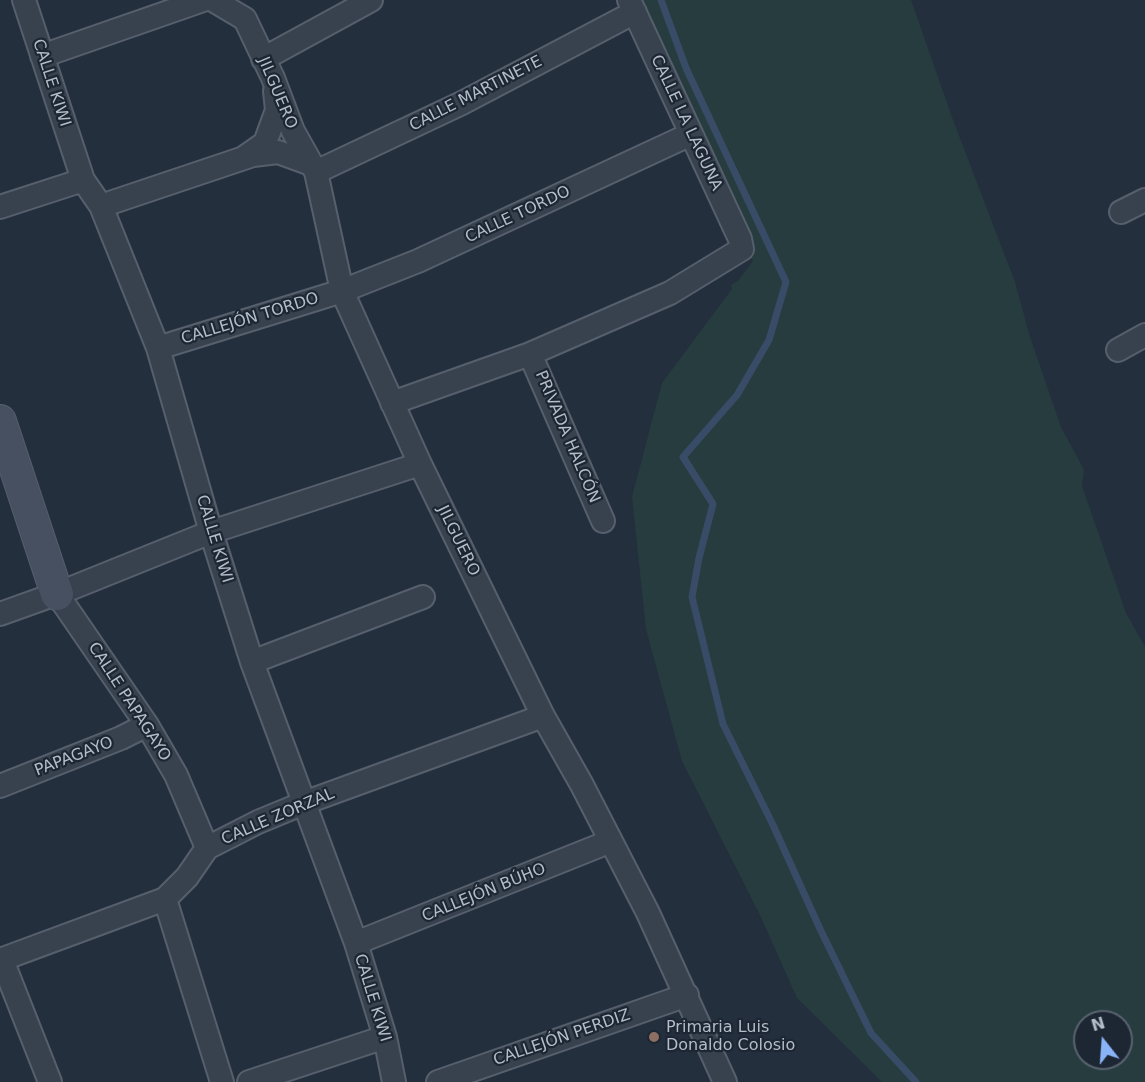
<!DOCTYPE html>
<html>
<head>
<meta charset="utf-8">
<style>
	body { margin:0 }
	#map { position:relative; width:1145px; height:1082px; overflow:hidden; background:#242f3e; font-family:"DejaVu Sans",sans-serif }
	canvas { display:block }
	.north { position:absolute; left:1073px; top:1010px; width:60px; height:60px; box-sizing:border-box; background:#1d2633; border:2px solid #59626f; border-radius:50%; rotate:343deg; font-size:16px; font-weight:700; line-height:24px; text-align:center; color:#b4bcc9 }
	.north::after { content:''; display:block; margin:auto; width:21px; height:27px; background:#8ab4f8; clip-path:polygon(50% 0,100% 100%,50% 72%,0 100%) }
</style>
</head>
<body>
<div id="map">
<canvas width="1145" height="1082"></canvas>
<div class="north">N</div>
</div>
<script>
const c = document.querySelector('canvas').getContext('2d');
c.lineJoin = 'round';
function fillPath(path, color) { c.fillStyle = color; c.fill(path, 'evenodd'); }
const shape = rows => new Path2D(rows.map(r => 'M' + r).join(''));
function stroke(path, color, width, dash) { c.strokeStyle = color; c.lineWidth = width; c.lineCap = dash ? 'butt' : 'round'; c.setLineDash(dash || []); c.stroke(path); }
function drawText(font, color, halo, rows, align = 'center') {
  c.font = font + ' "DejaVu Sans",sans-serif'; c.lineWidth = 4.5; c.setLineDash([]); c.textBaseline = 'middle'; c.strokeStyle = halo; c.fillStyle = color; for (const [text, x, y, turn = 0] of rows) {
    c.save(); c.translate(x, y); c.rotate((+turn || 0) * Math.PI / 180); c.textAlign = isNaN(turn) ? turn : align; if (halo) c.strokeText(text, 0, 0); c.fillText(text, 0, 0); c.restore();
  }
}
fillPath(shape([
	[638,0,911,0,953,120,1015,282,1030,337,1061,427,1084,470,1082,486,1126,613,1145,647,1145,1082,882,1082,797,998,760,915,682,761,646,629,632,497,662,383,732,289,731,285,738,281,753,261],
	[1085,1022,1121,1022,1121,1058,1085,1058]
]), '#263c3f');
stroke(shape([
	[661,0,686,68,786,282,769,340,737,395,683,457,713,504,699,558,692,597,723,724,773,825,821,931,871,1033,916,1082]
]), '#394c67', 7);
const street = shape([
	[24,0,83,180,101,206,158,348,211,532,252,662,356,943,385,1037,394,1082],
	[213,0,245,19,273,78,293,131,316,172,342,291,420,464,543,716,582,785,648,913,725,1082],
	[42,56,203,0],
	[263,59,371,0],
	[245,157,265,143,277,110,275,91],
	[316,172,462,103,635,12],
	[101,206,253,155,278,152,311,164],
	[0,207,83,180],
	[1121,212,1145,200],
	[158,348,342,291,418,261,691,134],
	[1118,350,1145,335],
	[530,354,603,521],
	[392,403,530,354,670,293,742,249,740,239,629,0],
	[57,594,147,725,176,775,207,848],
	[0,614,67,590,211,532,420,464],
	[252,662,423,597],
	[0,786,121,738,147,725],
	[165,899,222,1082],
	[356,943,611,841],
	[0,960,165,899,187,877,207,848,258,822,304,803,543,716],
	[2,960,50,1082],
	[249,1082,385,1037],
	[438,1082,687,995]
]);
const secondary = shape([
	[0,421,57,594]
]);
stroke(street, '#565f6c', 26);
stroke(secondary, '#565f6c', 34);
stroke(street, '#38414e', 22);
stroke(secondary, '#465061', 32);
for (const [x, y, r, color] of [
	[654,1037,6,"#8d6e63"]
]) { const dot = new Path2D(); dot.arc(x, y, r, 0, 2 * Math.PI); c.fillStyle = color; c.fill(dot); stroke(dot, '#1d2633', 2); }
drawText('16px', '#b4bcc9', '#1d2633', [
	["CALLE KIWI",51,83,72],
	["JILGUERO",277,93,67],
	["CALLE MARTINETE",476,94,-27],
	["CALLE LA LAGUNA",686,123,65],
	["CALLE TORDO",518,215,-25],
	["CALLEJÓN TORDO",250,319,-17],
	["PRIVADA HALCÓN",567,437,67],
	["CALLE KIWI",214,539,73],
	["JILGUERO",458,541,64],
	["CALLE PAPAGAYO",129,702,57],
	["PAPAGAYO",74,757,-21],
	["CALLE ZORZAL",278,817,-23],
	["CALLEJÓN BÚHO",484,893,-22],
	["CALLE KIWI",372,998,73],
	["CALLEJÓN PERDIZ",562,1038,-19]
]);
drawText('16px', '#b4bcc9', '#1d2633', [
	["Primaria Luis",666,1028],
	["Donaldo Colosio",666,1046]
], 'left');
</script>
</body>
</html>
